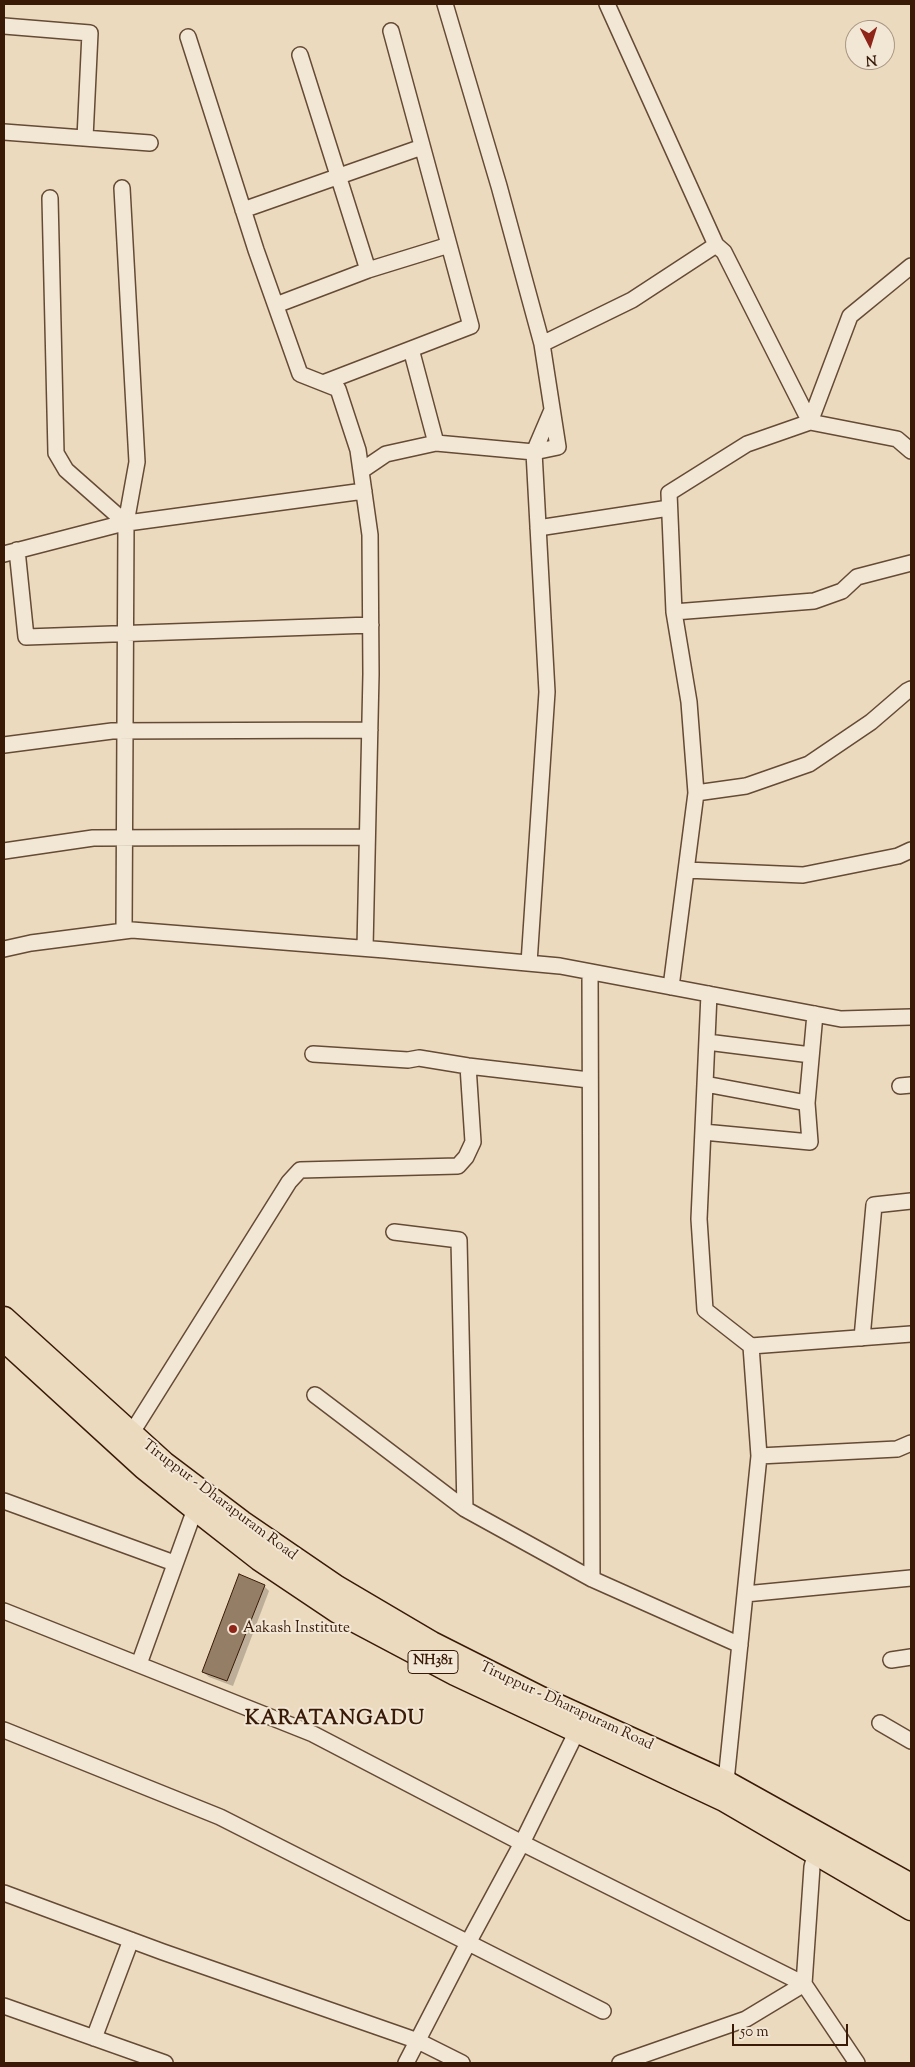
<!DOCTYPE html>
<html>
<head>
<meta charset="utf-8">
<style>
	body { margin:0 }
	#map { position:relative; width:915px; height:2067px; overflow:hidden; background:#ebdabe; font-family:"Sorts Mill Goudy",serif }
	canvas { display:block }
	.frame { position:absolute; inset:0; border:5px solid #381a07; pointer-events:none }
	.north { position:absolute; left:845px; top:20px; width:50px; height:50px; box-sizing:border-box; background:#f2e7d5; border:1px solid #a89583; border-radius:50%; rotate:175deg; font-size:14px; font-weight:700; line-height:20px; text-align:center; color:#381a07 }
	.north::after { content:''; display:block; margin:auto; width:18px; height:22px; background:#8f2418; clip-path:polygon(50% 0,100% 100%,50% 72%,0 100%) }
	.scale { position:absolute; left:732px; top:2024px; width:116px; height:22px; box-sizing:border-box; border:2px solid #381a07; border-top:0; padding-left:6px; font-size:15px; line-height:18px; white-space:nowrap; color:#381a07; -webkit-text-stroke:4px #f2e7d5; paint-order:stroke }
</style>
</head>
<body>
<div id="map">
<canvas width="915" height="2067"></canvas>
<div class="frame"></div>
<div class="north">N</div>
<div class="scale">50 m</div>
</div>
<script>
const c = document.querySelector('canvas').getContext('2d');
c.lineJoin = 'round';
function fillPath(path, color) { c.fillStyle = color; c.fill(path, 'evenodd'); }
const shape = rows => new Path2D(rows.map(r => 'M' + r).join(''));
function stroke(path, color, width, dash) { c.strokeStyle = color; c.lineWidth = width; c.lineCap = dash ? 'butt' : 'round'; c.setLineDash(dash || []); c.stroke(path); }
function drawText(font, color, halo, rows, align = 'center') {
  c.font = font + ' "Sorts Mill Goudy",serif'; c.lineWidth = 4; c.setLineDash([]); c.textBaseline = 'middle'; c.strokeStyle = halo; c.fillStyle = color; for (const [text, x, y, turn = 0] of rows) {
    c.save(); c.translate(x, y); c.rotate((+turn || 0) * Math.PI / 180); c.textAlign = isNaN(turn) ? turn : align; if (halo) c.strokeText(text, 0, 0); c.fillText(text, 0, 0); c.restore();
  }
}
fillPath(shape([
	[264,1586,269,1591,233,1686,209,1677,203,1672]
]), '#0003');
const building = shape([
	[239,1574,265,1585,227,1681,202,1672,239,1574]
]);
fillPath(building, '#957e66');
stroke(building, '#381a07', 1);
const minor = shape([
	[445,4,499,186,542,344,558,447,534,452,547,692,529,963],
	[607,4,716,245,724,252,810,422],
	[4,26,90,33,85,138],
	[188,37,256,250,300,374,338,389,358,450,370,535,371,674,365,948],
	[300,55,368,270],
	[4,132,150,143],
	[122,188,137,462,126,523,124,931],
	[50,198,56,453,66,470,126,523],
	[243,210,422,147],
	[276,305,368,270,449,245],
	[542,344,632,300,716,245],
	[411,349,436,443],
	[323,383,471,326,391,31],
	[810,422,850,316,911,266],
	[361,471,386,454,436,443,534,452,552,410],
	[538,528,669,508],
	[17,550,26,637,371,625],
	[4,554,120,524,364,491],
	[674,612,814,601,842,591,857,577,911,563],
	[4,745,112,731,370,730],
	[696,793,689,702,674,612,669,493,747,444,810,422,897,439,911,451],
	[4,851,93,838,367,837],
	[686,870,803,875,898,856,911,850],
	[4,949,31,943,132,930,385,950,560,966,841,1019,911,1017],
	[590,972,592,1579],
	[671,987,696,793,746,786,809,764,871,722,907,691,911,689],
	[709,994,699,1219,705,1310,751,1346,759,1456,725,1791],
	[707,1042,811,1055],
	[313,1054,408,1060,419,1058,468,1066,589,1080],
	[705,1084,807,1103],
	[900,1086,911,1085],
	[703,1132,810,1142,807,1103,815,1014],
	[394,1232,459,1240,465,1509],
	[862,1338,874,1205,911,1201],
	[751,1346,911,1334],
	[315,1395,465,1509,592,1579,740,1645],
	[131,1434,289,1182,300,1170,458,1166,466,1157,473,1142,468,1066],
	[759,1456,897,1449,911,1443],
	[4,1501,174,1563],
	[745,1594,911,1578],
	[4,1611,313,1734,522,1843,804,1984,746,2019,620,2063],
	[891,1660,911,1657],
	[139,1664,195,1509],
	[880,1723,911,1741],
	[4,1730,220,1817,603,2011],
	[815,1855,812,1867,804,1984,857,2063],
	[4,1893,163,1952,418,2041,462,2063],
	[4,2006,165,2063],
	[94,2038,131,1940],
	[406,2063,468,1943,522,1843,581,1723]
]);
const highway = shape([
	[4,1318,164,1463,242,1522,337,1587,432,1643,541,1698,726,1782,911,1885],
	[4,1340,144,1468,195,1509,259,1559,338,1612,455,1674,724,1800,911,1909]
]);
stroke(minor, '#654a35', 18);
stroke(highway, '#381a07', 25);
stroke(minor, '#f2e7d5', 15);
stroke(highway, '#ebdabe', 22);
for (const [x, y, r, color] of [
	[233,1629,5,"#8f2418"]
]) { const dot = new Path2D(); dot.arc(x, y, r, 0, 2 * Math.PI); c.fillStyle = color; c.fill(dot); stroke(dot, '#f2e7d5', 2); }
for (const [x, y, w] of [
	[433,1662,50]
]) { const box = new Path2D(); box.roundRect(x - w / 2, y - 11.5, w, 23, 4); c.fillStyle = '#f2e7d5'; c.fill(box); stroke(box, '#381a07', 1); }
drawText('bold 14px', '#381a07', null, [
	["NH381",433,1662]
]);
drawText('15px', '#381a07', '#f2e7d5', [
	["Tiruppur - Dharapuram Road",219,1501,37],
	["Tiruppur - Dharapuram Road",566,1707,25]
]);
drawText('15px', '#381a07', '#f2e7d5', [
	["Aakash Institute",243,1629]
], 'left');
c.letterSpacing = '1px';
drawText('bold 20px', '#381a07', '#f2e7d5', [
	["KARATANGADU",335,1721]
]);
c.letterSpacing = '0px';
</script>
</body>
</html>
